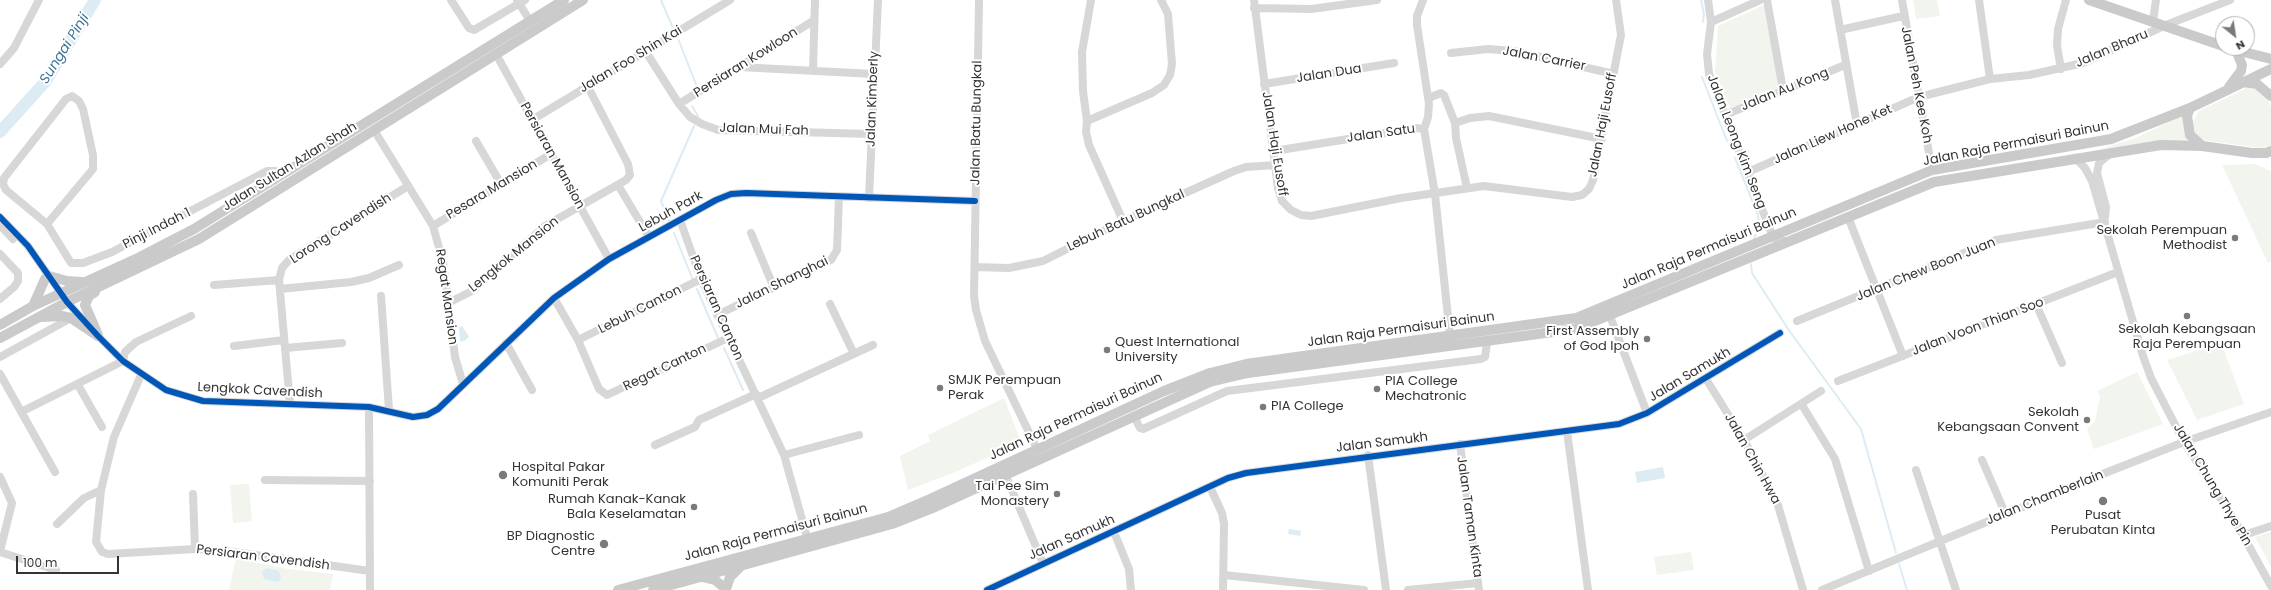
<!DOCTYPE html>
<html>
<head>
<meta charset="utf-8">
<style>
	body { margin:0 }
	#map { position:relative; width:2271px; height:590px; overflow:hidden; background:#fff; font-family:Poppins,sans-serif }
	canvas { display:block }
	.north { position:absolute; left:2215px; top:16px; width:40px; height:40px; box-sizing:border-box; background:#fff; border:1px solid #adadad; border-radius:50%; rotate:150deg; font-size:11px; font-weight:700; line-height:16px; text-align:center; color:#333 }
	.north::after { content:''; display:block; margin:auto; width:14px; height:18px; background:#7a7a7a; clip-path:polygon(50% 0,100% 100%,50% 72%,0 100%) }
	.scale { position:absolute; left:16px; top:556px; width:103px; height:18px; box-sizing:border-box; border:2px solid #333; border-top:0; padding-left:5px; font-size:12px; line-height:14px; white-space:nowrap; color:#333; -webkit-text-stroke:3px #fff; paint-order:stroke }
</style>
</head>
<body>
<div id="map">
<canvas width="2271" height="590"></canvas>
<div class="north">N</div>
<div class="scale">100 m</div>
</div>
<script>
const c = document.querySelector('canvas').getContext('2d');
c.lineJoin = 'round';
function fillPath(path, color) { c.fillStyle = color; c.fill(path, 'evenodd'); }
const shape = rows => new Path2D(rows.map(r => 'M' + r).join(''));
function stroke(path, color, width, dash) { c.strokeStyle = color; c.lineWidth = width; c.lineCap = dash ? 'butt' : 'round'; c.setLineDash(dash || []); c.stroke(path); }
function drawText(font, color, halo, rows, align = 'center') {
  c.font = font + ' Poppins,sans-serif'; c.lineWidth = 4; c.setLineDash([]); c.textBaseline = 'middle'; c.strokeStyle = halo; c.fillStyle = color; for (const [text, x, y, turn = 0] of rows) {
    c.save(); c.translate(x, y); c.rotate((+turn || 0) * Math.PI / 180); c.textAlign = isNaN(turn) ? turn : align; if (halo) c.strokeText(text, 0, 0); c.fillText(text, 0, 0); c.restore();
  }
}
fillPath(shape([
	[1913,0,1937,0,1940,16,1916,19],
	[1764,5,1780,88,1730,108,1715,71,1718,26],
	[2247,88,2257,89,2266,96,2271,107,2271,145,2261,148,2201,140,2196,135,2193,122,2199,111],
	[2185,115,2189,140,2137,144,2100,149,2133,139],
	[2255,164,2271,171,2271,262,2268,263,2222,165],
	[2221,343,2244,404,2197,420,2167,360],
	[2137,372,2163,424,2094,449,2087,429,2095,421,2100,396,2097,391],
	[1004,398,1020,439,1017,444,958,471,908,490,900,456,930,441,928,435],
	[249,484,252,521,233,523,230,485],
	[2271,532,2271,567,2255,537],
	[1691,552,1694,570,1657,575,1654,557],
	[236,559,288,569,333,574,330,590,229,590]
]), '#f1f5ed');
fillPath(shape([
	[462,326,469,337,464,341,460,342,459,327],
	[1663,467,1665,478,1637,483,1635,472],
	[1289,529,1301,531,1300,536,1288,534],
	[266,568,279,571,281,579,277,582,264,579,262,572]
]), '#ddebf3');
stroke(shape([
	[661,0,673,28],
	[1701,0,1704,14,1703,22],
	[679,41,697,87],
	[1702,77,1727,141],
	[692,106,698,116],
	[1735,158,1758,215,1759,227,1754,239],
	[669,221,661,201,694,126],
	[674,233,693,280],
	[1751,264,1752,273,1788,329,1861,429,1896,553],
	[697,289,718,338],
	[724,348,743,390],
	[1899,564,1907,590]
]), '#ddebf3', 2);
stroke(shape([
	[0,132,46,81,95,0]
]), '#ddebf3', 12);
stroke(shape([
	[451,0,469,28,474,30,525,0],
	[517,0,530,21],
	[979,0,974,296,976,310,985,341,1037,449],
	[1091,0,1082,52,1083,91,1087,121,1086,132,1089,145,1123,221],
	[1254,0,1278,188,1282,201,1291,210,1301,215,1311,216,1401,198,1484,186,1572,197,1582,195,1589,189,1593,180,1621,35,1616,0],
	[1423,0,1417,16,1417,25,1429,104,1428,117,1424,129],
	[1708,0,1711,22,1707,54,1709,74,1773,237,1778,241,1787,241],
	[1767,0,1783,90],
	[1835,0,1857,125],
	[1902,0,1932,170],
	[1979,0,1990,79],
	[1254,8,1311,9,1377,0],
	[2153,21,2156,0],
	[1711,22,1760,0],
	[1840,30,1903,16],
	[646,52,679,104,690,117,702,124,718,130,872,134],
	[1451,53,1488,49,1514,51,1614,74],
	[496,54,609,259],
	[0,64,14,48,39,0],
	[739,67,874,74],
	[2061,69,2057,46,2058,29,2066,0],
	[813,71,815,0],
	[1264,84,1394,63],
	[1429,98,1441,93,1444,95,1455,123],
	[679,104,813,21],
	[1725,115,1845,65],
	[532,120,730,0],
	[1087,121,1152,93,1164,85,1170,75,1172,64,1168,14,1161,0],
	[374,130,433,226,443,262,455,357,463,384],
	[476,141,501,184],
	[1274,151,1416,128,1424,129,1435,194,1450,336,1454,339],
	[2075,158,2085,168,2092,181,2143,356,2151,378,2184,442,2235,521,2271,586],
	[1748,172,1919,97,1990,79,2029,75,2083,63,2166,25,2230,0],
	[618,185,649,237],
	[1467,188,1456,138,1455,123,1470,118,1489,116,1602,139],
	[869,198,878,0],
	[0,217,28,246,67,302,98,336,123,361,166,390,203,401,369,407,413,417,427,415,438,409,554,298,609,259,716,200,731,194,746,193,975,201],
	[1848,217,1903,356],
	[2105,217,2106,207,2097,173,2099,163,2110,154],
	[680,220,701,279,784,455,807,537],
	[47,224,93,169,93,155,83,109,79,101,72,96,66,99,4,178,3,184,6,190,47,224,71,263,83,263,112,252,267,171,275,171,282,174],
	[0,225,13,239],
	[433,226,551,154],
	[751,233,774,288],
	[0,254,18,273,18,281,14,287,0,299],
	[976,267,1009,268,1043,261,1123,221,1234,171,1246,167,1275,165],
	[214,285,279,280],
	[280,289,351,282,369,278,399,265],
	[381,296,389,410],
	[554,298,578,340,599,389,607,395,728,338],
	[448,303,472,291,545,226,626,180,630,175,628,164,588,87],
	[830,304,854,354],
	[2036,304,2062,363],
	[717,315,831,260,837,250,839,197],
	[1610,316,1647,413],
	[1797,321,1996,240,2105,222],
	[578,340,701,279],
	[506,343,532,390],
	[234,346,284,340],
	[285,348,342,343],
	[0,357,71,318],
	[0,374,55,472],
	[141,375,114,437,101,490,96,542,102,552,108,554,195,549,234,552,370,571],
	[1706,379,1744,440,1777,502,1803,590],
	[1838,381,2118,272],
	[78,385,102,427],
	[758,398,873,345],
	[290,404,279,280,282,268,289,260,408,186],
	[1802,405,1835,459,1869,571],
	[369,407,370,590],
	[21,412,123,361,125,352,136,342,191,316],
	[1134,416,1140,428,1143,429,1227,391,1481,359,1485,357,1487,343],
	[1567,431,1588,590],
	[1744,440,1821,391],
	[1460,444,1479,590],
	[655,445,695,427,699,420,756,394],
	[784,455,859,435],
	[1368,455,1386,590],
	[1982,460,2006,515],
	[1916,470,1956,590],
	[1005,474,1043,563],
	[0,477,12,503,0,551],
	[265,480,370,481],
	[1210,487,1222,513,1224,524,1223,590],
	[193,494,195,549],
	[57,524,84,498,101,490],
	[1114,532,1129,569,1131,590],
	[2244,535,2271,526],
	[0,552,56,570],
	[1224,575,1364,590],
	[987,590,1228,478,1246,473,1619,424,1647,413,1780,333],
	[1408,590,1478,583],
	[1822,590,2100,475,2184,442,2271,412]
]), '#d7d7d7', 8);
stroke(shape([
	[2089,0,2223,46],
	[2232,49,2271,59],
	[2243,82,2257,84,2271,96],
	[2229,87,2241,71,2242,65,2236,50],
	[2190,108,2187,116,2190,135,2202,146,2252,153,2266,153,2271,151],
	[49,276,67,281,82,282],
	[95,292,89,296,85,305,98,335],
	[33,306,45,279],
	[42,317,62,316,71,318,98,336],
	[0,325,33,306,140,257,194,229,564,0],
	[0,338,67,302,199,239,583,0],
	[702,577,715,580,726,589],
	[726,589,730,577,741,566],
	[618,590,888,517,930,499,1164,391,1210,373,1246,364,1576,318,1932,170,2111,139,2190,108,2271,69],
	[653,590,892,524,935,507,1210,382,1222,379,1248,373,1575,329,1934,182,2161,145,2202,146]
]), '#cacaca', 10);
stroke(shape([
	[0,217,28,246,67,302,98,336,123,361,166,390,203,401,369,407,413,417,427,415,438,409,554,298,609,259,716,200,731,194,746,193,975,201],
	[987,590,1228,478,1246,473,1619,424,1647,413,1780,333]
]), '#0057b8', 6);
for (const [x, y, r, color] of [
	[2235,238,4,"#7a7a7a"],
	[2187,316,4,"#7a7a7a"],
	[1647,339,4,"#7a7a7a"],
	[1107,350,4,"#7a7a7a"],
	[940,388,4,"#7a7a7a"],
	[1377,389,4,"#7a7a7a"],
	[1263,407,4,"#7a7a7a"],
	[2087,420,4,"#7a7a7a"],
	[503,475,5,"#7a7a7a"],
	[1057,494,4,"#7a7a7a"],
	[2103,501,5,"#7a7a7a"],
	[694,507,4,"#7a7a7a"],
	[604,544,5,"#7a7a7a"]
]) { const dot = new Path2D(); dot.arc(x, y, r, 0, 2 * Math.PI); c.fillStyle = color; c.fill(dot); stroke(dot, '#fff', 1.5); }
drawText('13px', '#333', '#fff', [
	["Jalan Bharu",2112,49,-23],
	["Jalan Carrier",1544,59,11],
	["Jalan Foo Shin Kai",631,60,-31],
	["Persiaran Kowloon",746,63,-32],
	["Jalan Dua",1329,74,-9],
	["Jalan Peh Kee Koh",1916,85,79],
	["Jalan Au Kong",1785,90,-22],
	["Jalan Kimberly",873,99,-88],
	["Jalan Batu Bungkal",977,123,-89],
	["Jalan Haji Eusoff",1603,125,-79],
	["Jalan Mui Fah",764,130,2],
	["Jalan Satu",1381,134,-8],
	["Jalan Liew Hone Ket",1833,135,-24],
	["Jalan Leong Kim Seng",1736,142,69],
	["Jalan Haji Eusoff",1274,144,81],
	["Jalan Raja Permaisuri Bainun",2016,144,-11],
	["Persiaran Mansion",552,156,61],
	["Jalan Sultan Azlan Shah",290,167,-32],
	["Pesara Mansion",492,190,-31],
	["Lebuh Park",671,212,-29],
	["Lebuh Batu Bungkal",1126,221,-25],
	["Pinji Indah 1",157,229,-27],
	["Lorong Cavendish",341,229,-33],
	["Jalan Raja Permaisuri Bainun",1709,249,-23],
	["Lengkok Mansion",514,255,-39],
	["Jalan Chew Boon Juan",1926,270,-22],
	["Jalan Shanghai",782,283,-26],
	["Regat Mansion",446,297,82],
	["Persiaran Canton",716,308,66],
	["Lebuh Canton",640,310,-27],
	["Jalan Voon Thian Soo",1978,327,-21],
	["Jalan Raja Permaisuri Bainun",1401,330,-8],
	["Regat Canton",665,368,-26],
	["Jalan Samukh",1690,375,-31],
	["Lengkok Cavendish",260,391,3],
	["Jalan Raja Permaisuri Bainun",1076,417,-25],
	["Jalan Samukh",1382,443,-7],
	["Jalan Chin Hwa",1752,459,61],
	["Jalan Chung Thye Pin",2212,485,59],
	["Jalan Chamberlain",2045,498,-22],
	["Jalan Taman Kinta",1469,517,82],
	["Jalan Raja Permaisuri Bainun",776,533,-15],
	["Jalan Samukh",1072,538,-24],
	["Persiaran Cavendish",263,558,7]
]);
drawText('13px', '#333', '#fff', [
	["Sekolah Perempuan",2227,231],
	["Methodist",2227,246],
	["Sekolah Kebangsaan",2187,330,"center"],
	["Raja Perempuan",2187,345,"center"],
	["First Assembly",1639,332],
	["of God Ipoh",1639,347],
	["Quest International",1115,343,"left"],
	["University",1115,358,"left"],
	["SMJK Perempuan",948,381,"left"],
	["Perak",948,396,"left"],
	["PIA College",1385,382,"left"],
	["Mechatronic",1385,397,"left"],
	["PIA College",1271,407,"left"],
	["Sekolah",2079,413],
	["Kebangsaan Convent",2079,428],
	["Hospital Pakar",512,468,"left"],
	["Komuniti Perak",512,483,"left"],
	["Tai Pee Sim",1049,487],
	["Monastery",1049,502],
	["Rumah Kanak-Kanak",686,500],
	["Bala Keselamatan",686,515],
	["Pusat",2103,516,"center"],
	["Perubatan Kinta",2103,531,"center"],
	["BP Diagnostic",595,537],
	["Centre",595,552]
], 'right');
drawText('italic 14px', '#3f7597', '#fff', [
	["Sungai Pinji",65,49,-58]
]);
</script>
</body>
</html>
